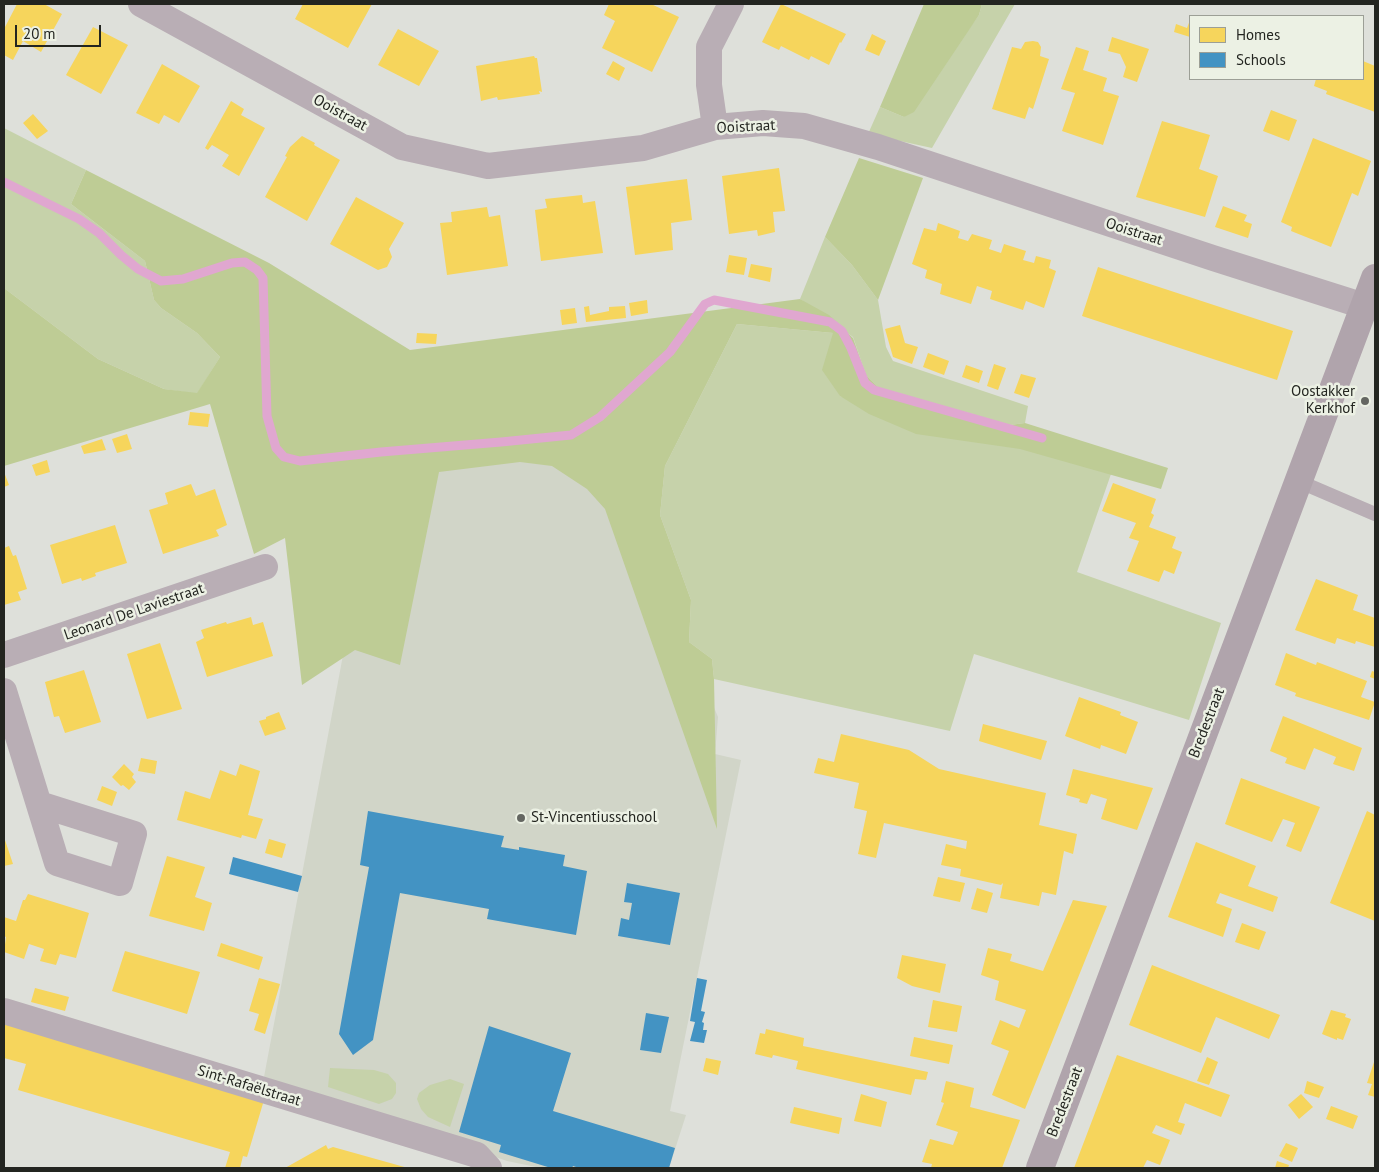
<!DOCTYPE html>
<html>
<head>
<meta charset="utf-8">
<style>
	body { margin:0 }
	#map { position:relative; width:1379px; height:1172px; overflow:hidden; background:#dee0da; font-family:"PT Sans",sans-serif }
	canvas { display:block }
	.frame { position:absolute; inset:0; border:5px solid #232520; pointer-events:none }
	.legend { position:absolute; left:1189px; top:15px; width:175px; height:65px; box-sizing:border-box; background:#ecf1e4; border:1px solid #9c9f96; margin:0; padding:6px 9px; list-style:none; font-size:15px; color:#232520 }
	.legend li { display:flex; align-items:center; gap:10px; height:25px }
	.legend b { width:25px; border:1px solid #9c9f96 }
	.scale { position:absolute; left:15px; top:25px; width:86px; height:22px; box-sizing:border-box; border:2px solid #232520; border-top:0; padding-left:6px; font-size:15px; line-height:18px; white-space:nowrap; color:#232520; -webkit-text-stroke:4px #ecf1e4; paint-order:stroke }
</style>
</head>
<body>
<div id="map">
<canvas width="1379" height="1172"></canvas>
<div class="frame"></div>
<ul class="legend">
<li><b style="height:14px;background:#f6d55c"></b>Homes</li>
<li><b style="height:14px;background:#4393c3"></b>Schools</li>
</ul>
<div class="scale">20 m</div>
</div>
<script>
const c = document.querySelector('canvas').getContext('2d');
c.lineJoin = 'round';
function fillPath(path, color) { c.fillStyle = color; c.fill(path, 'evenodd'); }
const shape = rows => new Path2D(rows.map(r => 'M' + r).join(''));
function stroke(path, color, width, dash) { c.strokeStyle = color; c.lineWidth = width; c.lineCap = dash ? 'butt' : 'round'; c.setLineDash(dash || []); c.stroke(path); }
function drawText(font, color, halo, rows, align = 'center') {
  c.font = font + ' "PT Sans",sans-serif'; c.lineWidth = 5; c.setLineDash([]); c.textBaseline = 'middle'; c.strokeStyle = halo; c.fillStyle = color; for (const [text, x, y, turn = 0] of rows) {
    c.save(); c.translate(x, y); c.rotate((+turn || 0) * Math.PI / 180); c.textAlign = isNaN(turn) ? turn : align; if (halo) c.strokeText(text, 0, 0); c.fillText(text, 0, 0); c.restore();
  }
}
fillPath(shape([
	[576,445,678,621,718,717,715,754,741,760,670,1111,686,1115,669,1168,541,1168,507,1161,264,1077,379,463]
]), '#d1d5c8');
fillPath(shape([
	[982,4,1015,4,932,148,868,134,880,107,904,117,979,15],
	[4,128,86,170,71,204,145,261,154,300,161,308,197,333,220,357,197,394,164,389,98,359,4,288],
	[825,237,852,265,878,300,886,347,893,361,1028,406,1025,423,1002,426,973,414,914,401,889,398,866,375,853,337,800,299],
	[737,324,833,333,840,396,1111,474,1077,572,1221,623,1189,720,974,654,950,731,714,679,712,659,689,642,691,600,660,515,665,466],
	[330,1068,374,1070,388,1074,396,1083,396,1093,392,1099,379,1104,328,1087],
	[450,1079,464,1084,450,1127,428,1117,421,1109,417,1099,419,1093,430,1085]
]), '#c6d2aa');
fillPath(shape([
	[924,4,982,4,979,15,914,112,904,117,880,107],
	[859,158,923,178,878,300,852,265,825,237],
	[86,170,269,263,410,350,800,299,829,315,853,338,866,375,889,398,914,401,973,414,1002,426,1025,423,1168,468,1161,489,1020,449,916,434,869,414,840,396,822,370,833,333,737,324,665,466,660,515,691,600,689,642,712,659,714,679,717,829,605,509,587,489,552,466,520,462,439,472,400,665,355,650,302,685,285,538,254,554,210,404,4,466,4,288,98,359,164,389,197,393,220,357,197,333,161,308,154,300,145,261,71,204]
]), '#becc95');
fillPath(shape([
	[17,4,44,4,62,14,41,52,23,41,13,60,4,55,4,29],
	[303,4,372,4,348,48,295,19],
	[609,4,651,4,679,17,652,72,602,48,615,21,604,15],
	[781,4,846,34,841,43,840,42,829,65,811,56,809,60,781,46,779,50,762,42],
	[1190,20,1190,37,1174,32,1176,24,1187,28],
	[93,27,128,45,101,94,66,75],
	[398,29,439,51,419,86,378,65],
	[872,34,886,41,879,56,865,50],
	[1112,37,1149,49,1137,82,1123,77,1126,67,1120,54,1108,51],
	[1033,41,1038,42,1041,47,1040,56,1049,59,1033,109,1029,107,1025,119,992,109,1012,47,1021,49,1025,42],
	[1076,47,1089,51,1083,70,1107,78,1103,91,1119,96,1103,145,1062,131,1075,93,1061,89],
	[534,56,535,58,537,58,542,92,539,91,540,94,498,100,497,97,481,101,476,66],
	[613,61,625,68,619,81,606,74],
	[1363,61,1375,66,1375,112,1326,94,1327,91,1314,86,1316,79,1363,79],
	[162,64,200,86,179,123,164,115,159,124,136,113],
	[231,101,244,109,241,115,265,128,239,176,222,166,229,155,212,145,208,150,205,148],
	[1271,110,1297,120,1289,141,1263,131],
	[33,114,48,131,37,139,23,123],
	[1162,121,1210,135,1199,169,1218,176,1205,217,1136,197],
	[302,136,315,143,314,145,340,160,307,221,265,197,287,157,285,156,290,147],
	[1313,138,1371,161,1358,196,1352,193,1331,247,1291,231,1292,227,1281,222],
	[779,168,785,211,773,212,775,232,758,236,757,230,729,234,722,176],
	[687,179,692,220,671,223,673,250,635,255,626,187],
	[582,195,583,203,595,201,603,253,541,261,535,210,547,208,545,199],
	[356,197,404,223,389,249,392,257,387,267,378,270,330,244],
	[1223,206,1247,215,1244,221,1252,224,1248,238,1215,227],
	[487,207,489,217,500,215,508,266,447,275,440,223,452,222,451,212],
	[938,223,960,231,958,238,968,241,972,234,992,240,989,249,1001,253,1004,244,1026,251,1023,260,1034,263,1036,256,1051,260,1049,268,1056,271,1044,308,1026,301,1023,310,990,299,992,291,977,286,971,304,940,294,942,284,925,278,927,270,912,264,924,228,936,231],
	[729,255,747,258,744,275,726,272],
	[751,264,772,268,770,282,748,277],
	[1098,267,1293,331,1277,380,1082,316],
	[647,300,648,313,631,316,629,303],
	[589,306,590,315,609,311,609,307,625,306,626,318,586,322,584,307],
	[575,308,577,323,562,325,560,310],
	[900,325,905,343,918,347,912,364,893,357,885,329],
	[417,333,437,334,436,344,416,343],
	[928,353,949,361,944,375,923,367],
	[994,364,1006,368,998,390,987,386],
	[966,365,983,371,979,383,962,377],
	[1021,374,1036,378,1029,398,1014,393],
	[190,412,210,414,208,427,188,425],
	[127,434,132,449,117,453,112,439],
	[102,439,106,450,84,454,81,446],
	[47,460,50,472,36,476,32,465],
	[4,472,9,485,4,487],
	[1113,483,1156,499,1151,513,1154,515,1149,527,1176,537,1172,548,1182,552,1174,574,1164,570,1159,582,1127,571,1139,541,1129,538,1136,523,1102,511],
	[191,484,196,496,215,489,227,525,216,530,219,536,163,554,149,510,168,504,165,493],
	[115,525,127,563,95,573,96,576,82,581,81,578,62,584,50,545],
	[9,546,13,556,16,555,27,589,18,592,21,600,4,605,4,548],
	[1316,579,1358,595,1353,610,1375,618,1375,647,1356,641,1355,644,1337,638,1335,644,1295,630],
	[251,617,253,625,263,622,273,656,207,677,196,642,204,638,201,630,226,622,227,624],
	[160,643,182,709,147,719,127,654],
	[1286,653,1316,665,1317,662,1367,681,1361,697,1375,702,1369,720,1295,696,1296,693,1275,685],
	[84,670,101,722,65,733,59,716,54,717,45,682],
	[1372,671,1375,672,1375,679,1370,677],
	[1079,697,1121,712,1120,715,1138,722,1126,754,1101,745,1100,749,1065,736],
	[279,712,286,729,265,736,259,721,266,719,266,717],
	[1283,716,1362,748,1354,771,1333,764,1336,757,1314,748,1305,770,1285,763,1287,758,1270,751],
	[983,724,1047,741,1041,760,979,741],
	[841,734,909,750,939,769,1046,793,1039,825,1077,834,1073,854,1064,851,1056,895,1042,892,1039,906,1000,898,1003,883,1001,885,960,876,961,869,941,865,946,844,966,849,967,841,884,823,876,858,858,854,867,811,854,808,859,783,814,773,818,758,834,762],
	[141,758,157,761,155,774,138,771],
	[124,764,134,774,132,777,136,782,129,790,123,785,121,786,112,777],
	[240,764,260,771,248,815,263,819,256,839,242,835,241,838,177,820,185,791,210,799,220,770,236,776],
	[1073,769,1153,788,1137,830,1101,819,1107,799,1091,794,1087,804,1079,802,1080,799,1066,795],
	[1241,778,1320,807,1301,852,1286,846,1295,823,1283,819,1272,842,1225,824],
	[102,786,117,792,112,806,97,800],
	[1367,811,1375,815,1375,921,1330,903],
	[4,837,13,864,4,866],
	[269,839,286,844,282,858,265,853],
	[1196,842,1256,866,1248,886,1278,897,1273,912,1220,893,1216,903,1232,909,1223,937,1168,917],
	[167,856,205,867,195,897,212,903,204,931,149,916],
	[938,877,965,883,960,902,933,896],
	[977,888,993,893,987,913,971,909],
	[28,894,89,913,76,958,60,954,56,965,40,961,44,949,29,944,24,959,4,952,6,937,4,936,4,917,16,921,23,900,25,900],
	[1073,900,1107,906,1025,1109,992,1095,1009,1051,991,1044,1000,1020,1019,1028,1026,1010,995,1000,999,981,981,975,988,948,1012,954,1010,961,1043,971],
	[1242,923,1266,932,1259,950,1235,942],
	[221,943,263,957,259,970,217,956],
	[125,951,200,972,187,1014,112,991],
	[902,955,946,964,940,993,912,986,897,978],
	[1152,965,1280,1015,1269,1039,1216,1017,1201,1053,1129,1025],
	[259,978,280,984,265,1034,254,1030,259,1014,249,1011],
	[35,988,69,997,65,1011,31,1002],
	[933,1000,962,1006,957,1032,928,1027],
	[1331,1010,1346,1014,1345,1017,1351,1019,1343,1040,1337,1038,1337,1040,1322,1034],
	[4,1023,264,1100,247,1157,243,1156,240,1168,225,1168,230,1152,18,1090,26,1064,4,1058],
	[766,1029,804,1038,803,1046,928,1072,926,1080,915,1079,911,1095,796,1069,798,1061,773,1055,772,1058,755,1054,760,1033,765,1034],
	[914,1037,953,1045,949,1064,910,1056],
	[1117,1055,1230,1095,1221,1117,1185,1103,1178,1122,1185,1124,1181,1135,1156,1125,1152,1133,1170,1140,1160,1165,1147,1160,1143,1168,1074,1168],
	[1207,1057,1218,1062,1209,1085,1197,1081],
	[706,1058,721,1061,718,1075,703,1071],
	[1375,1059,1375,1097,1368,1095,1372,1084,1367,1083],
	[946,1081,974,1088,970,1107,1020,1120,1002,1168,950,1168,945,1167,945,1168,931,1168,932,1164,922,1162,930,1139,953,1145,958,1132,936,1125,944,1103,941,1102],
	[1307,1081,1324,1087,1319,1098,1304,1093],
	[861,1094,887,1102,881,1127,854,1121],
	[1301,1094,1313,1107,1299,1119,1288,1105],
	[1331,1106,1358,1116,1353,1129,1326,1119],
	[794,1107,842,1118,839,1134,790,1123],
	[1286,1143,1298,1148,1292,1162,1279,1156],
	[326,1145,328,1149,333,1147,408,1168,285,1168],
	[1277,1161,1289,1165,1288,1168,1275,1168]
]), '#f6d55c');
fillPath(shape([
	[368,811,504,836,501,847,519,850,519,847,565,855,563,866,587,871,576,935,487,919,489,909,400,893,373,1040,353,1055,339,1034,369,867,360,865],
	[233,857,302,876,298,892,229,874],
	[627,883,680,893,670,945,618,936,621,918,629,920,632,903,624,902],
	[697,978,707,980,701,1011,705,1012,702,1022,704,1023,703,1030,707,1030,704,1043,690,1041,695,1022,690,1021],
	[646,1013,669,1017,661,1053,640,1050],
	[489,1026,571,1053,553,1111,675,1148,669,1168,579,1168,573,1166,572,1168,551,1168,499,1152,501,1145,459,1132]
]), '#4393c3');
stroke(shape([
	[4,182,79,219,99,233,121,255,138,269,161,281,183,279,232,263,245,262,257,270,263,278,267,416,276,448,284,457,300,461,381,452,501,442,571,435,600,417,670,352,705,304,714,300,830,322,842,331,851,348,865,383,874,390,1042,438]
]), '#e0a7d0', 9);
stroke(shape([
	[1298,481,1375,514]
]), '#b9aeb5', 14);
stroke(shape([
	[141,4,402,147,488,166,643,148,715,127,763,123,804,126,878,147,1213,258,1364,306],
	[715,127,709,85,709,47,731,4],
	[4,655,265,567],
	[4,691,57,863,120,883,134,834,39,804],
	[4,1011,477,1155,489,1168]
]), '#b9aeb5', 26);
stroke(shape([
	[1040,1168,1375,278]
]), '#b0a4ac', 28);
for (const [x, y, r, color] of [
	[1365,401,5,"#646661"],
	[521,818,5,"#646661"]
]) { const dot = new Path2D(); dot.arc(x, y, r, 0, 2 * Math.PI); c.fillStyle = color; c.fill(dot); stroke(dot, '#ecf1e4', 2); }
drawText('15px', '#232520', '#ecf1e4', [
	["Ooistraat",340,113,29],
	["Ooistraat",746,127,-3],
	["Ooistraat",1134,232,18],
	["Leonard De Laviestraat",134,612,-19],
	["Bredestraat",1207,723,-69],
	["Sint-Rafaëlstraat",249,1086,17],
	["Bredestraat",1065,1102,-69]
]);
drawText('15px', '#232520', '#ecf1e4', [
	["Oostakker",1355,392],
	["Kerkhof",1355,409],
	["St-Vincentiusschool",531,818,"left"]
], 'right');
</script>
</body>
</html>
